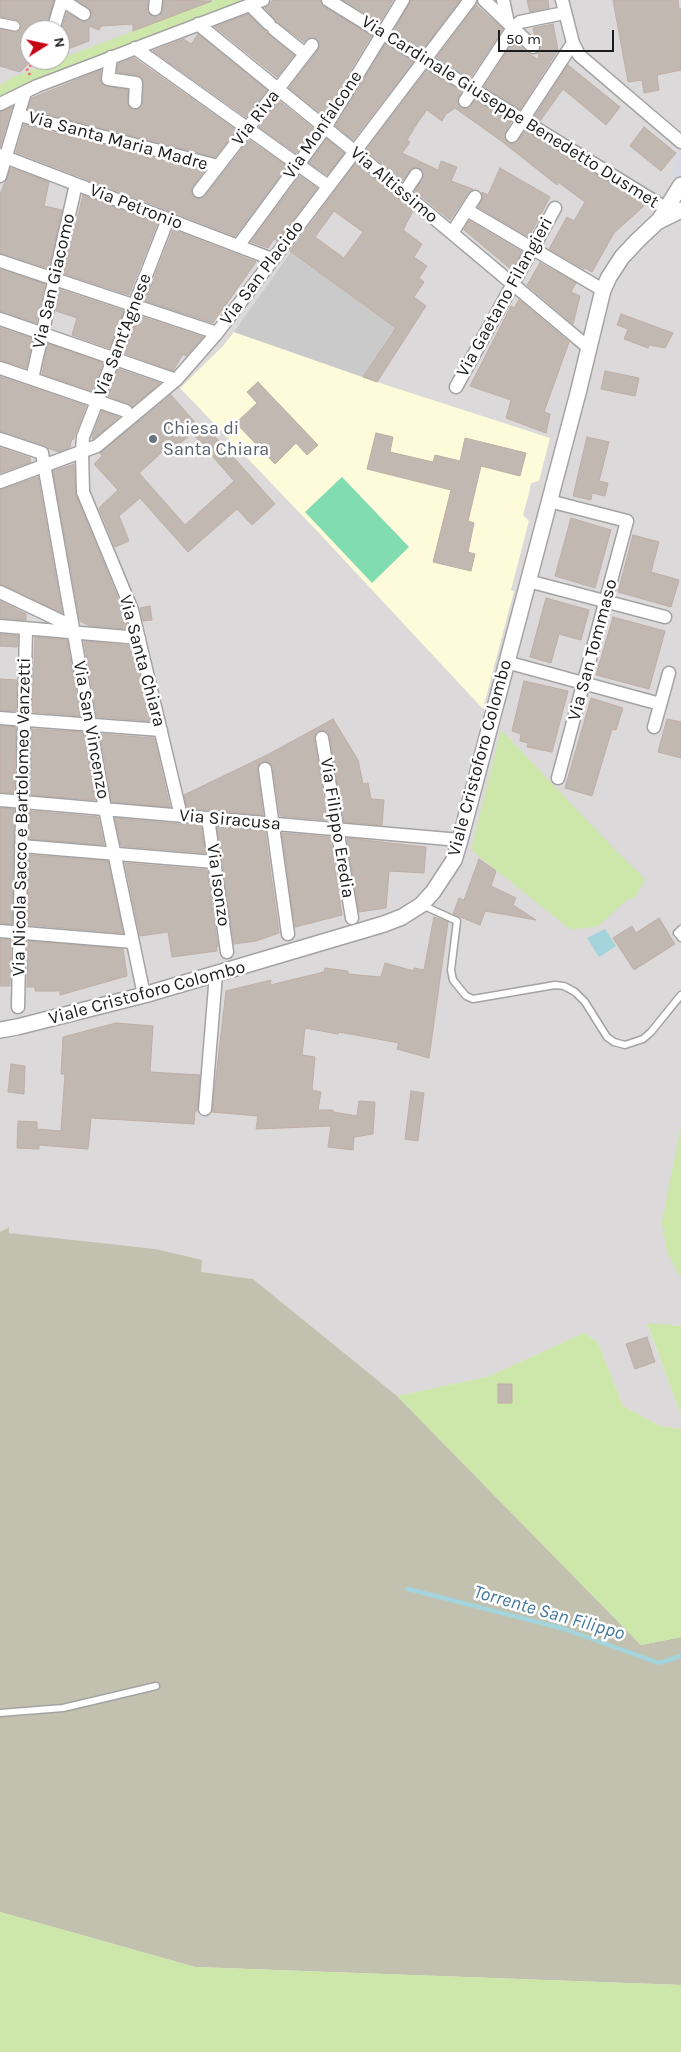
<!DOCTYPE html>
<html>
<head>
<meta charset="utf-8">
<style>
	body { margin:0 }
	#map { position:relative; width:681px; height:2052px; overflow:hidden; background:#eee9e2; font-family:Karla,sans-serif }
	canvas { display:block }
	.north { position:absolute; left:20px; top:20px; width:50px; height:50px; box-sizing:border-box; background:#fff; border:1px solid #a4a4a4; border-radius:50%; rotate:80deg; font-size:14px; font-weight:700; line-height:20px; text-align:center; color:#1c1c1c }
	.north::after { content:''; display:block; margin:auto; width:18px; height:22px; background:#c50414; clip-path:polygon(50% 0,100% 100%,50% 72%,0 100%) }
	.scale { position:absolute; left:498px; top:30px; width:116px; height:22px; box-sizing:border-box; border:2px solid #1c1c1c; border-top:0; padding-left:6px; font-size:15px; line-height:18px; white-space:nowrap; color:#1c1c1c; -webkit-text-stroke:4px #fff; paint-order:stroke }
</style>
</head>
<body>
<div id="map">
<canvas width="681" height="2052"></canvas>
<div class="north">N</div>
<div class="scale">50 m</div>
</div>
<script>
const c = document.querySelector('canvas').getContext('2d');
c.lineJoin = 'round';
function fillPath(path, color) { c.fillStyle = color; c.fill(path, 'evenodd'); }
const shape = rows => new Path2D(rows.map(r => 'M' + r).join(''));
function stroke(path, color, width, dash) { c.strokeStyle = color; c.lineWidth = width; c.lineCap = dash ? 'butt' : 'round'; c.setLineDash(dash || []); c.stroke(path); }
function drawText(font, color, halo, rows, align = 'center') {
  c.font = font + ' Karla,sans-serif'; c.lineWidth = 5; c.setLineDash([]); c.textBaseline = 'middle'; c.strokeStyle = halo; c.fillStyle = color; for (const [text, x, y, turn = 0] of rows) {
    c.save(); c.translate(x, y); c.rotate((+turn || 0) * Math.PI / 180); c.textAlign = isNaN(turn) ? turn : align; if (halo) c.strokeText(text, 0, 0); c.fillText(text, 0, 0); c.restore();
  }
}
fillPath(shape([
	[0,0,681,0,681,1326,647,1324,681,1415,681,1429,660,1426,623,1406,598,1343,584,1333,487,1377,397,1396,253,1279,201,1272,9,1233,8,1227,0,1232],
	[30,30,60,30,60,60,30,60]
]), '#dbd9d9');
fillPath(shape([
	[234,332,377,382,550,438,539,481,531,483,529,493,523,515,529,521,511,590,514,591,483,709,318,532,180,388,223,346]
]), '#fefbdb');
fillPath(shape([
	[291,252,396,328,407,334,377,382,234,332]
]), '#cacaca');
fillPath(shape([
	[9,1227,9,1233,155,1249,202,1260,201,1272,253,1279,397,1396,641,1645,681,1637,681,1985,195,1967,0,1912,0,1232]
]), '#c2c0ae');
fillPath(shape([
	[214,0,249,0,35,80,0,99,0,85,16,76],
	[501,730,618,853,645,879,635,898,628,899,598,926,571,930,471,850],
	[681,1126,681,1276,680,1277,667,1252,662,1222],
	[647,1323,681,1326,681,1415],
	[584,1333,598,1343,623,1406,660,1426,681,1429,681,1637,641,1645,397,1396,487,1377],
	[0,1912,195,1967,681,1985,681,2052,0,2052]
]), '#cce7a9');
fillPath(shape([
	[342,477,409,547,372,583,305,512]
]), '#81dcb2');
fillPath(shape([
	[681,139,681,186,672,176,676,166,676,153]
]), '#d7d8e3');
fillPath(shape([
	[605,929,616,946,599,957,587,938]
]), '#a3d3db');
stroke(shape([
	[408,1589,561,1628,659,1663,681,1656]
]), '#a3d3db', 4.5);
const building = shape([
	[0,0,54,0,45,30,30,30,30,62,20,72,0,66,0,29,17,32,21,27,17,20,0,17,0,0],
	[77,0,148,0,147,12,155,17,162,13,164,0,212,1,133,31,133,24,101,26,99,30,89,26,89,41,60,52,60,34,67,13,83,22,91,18,91,10,77,0],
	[273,0,320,0,324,7,371,36,323,115,289,88,318,50,319,42,313,37,308,38,304,42,277,22,265,8,273,0],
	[343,0,393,0,380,22,343,0],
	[411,0,460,0,423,49,394,31,411,0],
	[527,0,548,0,549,8,530,12,527,0],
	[613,0,678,0,679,9,681,9,681,70,657,75,659,90,644,93,642,80,628,82,613,0],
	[476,5,503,29,470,78,437,57,476,5],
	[248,14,269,35,294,55,277,77,215,27,248,14],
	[553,24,558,50,520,109,484,87,514,41,527,53,539,60,538,53,541,45,535,38,533,28,553,24],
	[198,34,267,90,246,117,153,51,184,39,191,44,198,34],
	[385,45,413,62,353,140,336,126,385,45],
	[134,58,236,130,215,157,28,109,32,98,101,70,100,78,103,85,128,90,128,106,134,110,138,109,143,102,143,79,138,75,117,72,118,64,134,58],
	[568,65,620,107,606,125,563,89,540,121,534,117,568,65],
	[427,70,461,92,457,101,461,108,469,108,475,100,511,122,504,135,508,143,516,143,525,131,645,205,614,233,592,272,585,268,584,269,549,249,567,217,574,221,585,202,558,182,557,185,504,143,455,108,446,114,442,121,427,110,418,122,407,140,410,142,402,153,438,170,441,161,457,167,451,181,473,189,468,193,450,220,415,191,424,176,421,169,412,168,402,181,366,150,427,70],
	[279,101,314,129,296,153,259,127,279,101],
	[12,107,0,147,0,112,12,107],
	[24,125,204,171,191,189,192,194,197,199,205,196,249,140,287,166,235,236,16,152,24,125],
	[644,127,676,153,661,171,630,146,644,127],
	[327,139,344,153,327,175,309,163,327,139],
	[356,163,413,211,403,230,422,244,414,257,427,266,419,278,424,282,414,297,426,306,377,382,363,377,396,328,290,251,356,163],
	[334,211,363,232,344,258,315,237,334,211],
	[11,168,49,182,44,206,62,210,49,269,0,253,0,194,11,168],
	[500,168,550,197,529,237,478,207,483,198,482,192,488,195,500,168],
	[300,176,317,188,277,241,274,239,268,248,251,242,300,176],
	[83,195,157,224,129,295,64,274,83,195],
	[469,221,522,252,512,270,464,230,469,221],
	[173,230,256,262,213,323,145,301,173,230],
	[540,263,576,283,571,292,580,296,573,324,527,285,540,263],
	[0,270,45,284,36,323,0,311,0,270],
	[60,290,124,311,109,348,72,335,77,318,56,311,60,290],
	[519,300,569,342,544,412,550,414,546,433,506,418,511,400,470,386,511,306,514,308,519,300],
	[621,314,673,333,665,348,649,345,648,348,624,339,628,329,617,325,621,314],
	[139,316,203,337,186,356,183,354,173,371,124,353,139,316],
	[0,328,33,339,26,368,0,360,0,328],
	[48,344,103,363,92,391,42,374,48,344],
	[118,369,160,383,132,406,108,396,118,369],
	[605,371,639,378,635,396,601,389,605,371],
	[0,377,86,406,73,440,72,438,70,447,59,452,0,431,0,377],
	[258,382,318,445,307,455,296,443,275,464,236,423,257,403,247,392,258,382],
	[171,395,199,427,197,429,203,423,275,504,252,525,237,509,188,552,140,498,119,516,129,541,115,547,99,508,118,490,94,464,102,456,100,453,171,395],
	[192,433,234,481,185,525,139,473,170,445,174,449,192,433],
	[102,411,119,417,93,439,92,437,102,411],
	[376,433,393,437,390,452,433,462,435,455,460,461,465,438,526,453,520,476,481,466,468,521,474,523,468,552,475,554,471,571,433,562,451,490,367,469,376,433],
	[587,437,609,442,599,481,608,483,605,496,592,493,591,500,573,496,587,437],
	[0,448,30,458,31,462,0,473,0,448],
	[74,464,76,495,124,613,128,629,90,626,80,621,53,471,74,464],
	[38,477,62,613,0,584,0,490,38,477],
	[571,518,611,530,595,588,555,576,571,518],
	[633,535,659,542,651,572,679,580,671,607,618,592,633,535],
	[546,598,589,610,581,640,559,634,551,663,530,657,546,598],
	[0,601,26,614,26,620,0,618,0,601],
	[150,606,152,620,143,621,140,608,150,606],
	[613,617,665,631,649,689,596,675,613,617],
	[0,634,18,636,17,647,0,646,0,634],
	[35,637,67,640,80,716,32,712,35,637],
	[84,641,132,646,150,721,97,717,84,641],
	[0,679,17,680,16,711,0,710,0,679],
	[524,681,568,691,552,752,527,747,528,743,520,741,521,734,512,731,524,681],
	[591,698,623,708,616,730,612,729,592,796,565,788,591,698],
	[333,719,358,760,363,784,368,783,371,799,384,800,382,825,344,822,330,737,328,732,321,730,316,732,314,739,327,820,280,816,273,768,271,764,264,761,260,763,257,770,263,815,187,808,184,795,269,754,333,719],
	[667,719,681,722,681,758,658,752,667,719],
	[0,726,16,727,14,793,0,792,0,726],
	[32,729,83,732,95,800,31,795,32,729],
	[100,734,154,738,170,807,112,802,100,734],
	[0,808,14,809,12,924,0,923,0,808],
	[30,811,98,817,104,845,30,839,30,811],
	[115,818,201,826,205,853,121,846,115,818],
	[217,827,265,831,279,933,256,941,234,944,217,827],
	[282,833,330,837,342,915,295,927,282,833],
	[347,838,426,847,424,873,389,871,386,908,359,912,347,838],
	[29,855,108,861,123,933,28,925,29,855],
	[479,859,496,871,491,886,516,898,513,905,536,920,485,911,480,925,453,914,459,898,464,900,479,859],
	[125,863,207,870,218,947,216,947,217,951,172,957,168,932,140,936,125,863],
	[434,917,448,922,429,1058,397,1049,399,1043,339,1032,338,1034,305,1028,302,1055,315,1057,312,1090,321,1092,318,1110,333,1110,333,1112,357,1116,359,1101,375,1102,373,1134,354,1137,353,1150,328,1147,331,1126,256,1129,258,1116,212,1112,226,991,271,980,270,985,324,972,325,968,348,971,348,974,381,977,385,963,414,971,414,968,424,970,434,917],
	[659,918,675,944,634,970,613,938,632,926,636,933,659,918],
	[0,939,11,940,10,986,0,986,0,939],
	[28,941,123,949,127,976,60,995,60,991,35,991,35,987,27,987,28,941],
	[116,1023,153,1026,150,1072,200,1075,197,1111,195,1111,194,1124,91,1118,88,1149,39,1145,39,1149,17,1148,18,1121,37,1122,37,1129,61,1131,65,1074,61,1074,63,1037,116,1023],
	[11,1064,25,1066,24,1094,8,1092,11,1064],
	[411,1091,424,1093,418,1141,405,1139,411,1091],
	[647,1337,655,1362,635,1369,626,1344,647,1337],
	[498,1384,512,1384,512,1403,498,1403,498,1384]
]);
fillPath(building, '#c2b8b2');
stroke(building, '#bfaea5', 1);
const service = shape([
	[422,905,457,921,451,970,453,980,466,996,473,999,555,985,564,986,575,992,585,1002,607,1037,614,1042,625,1045,643,1039,651,1032,681,995],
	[681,929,677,933,681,938],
	[0,1713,63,1708,156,1686]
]);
const pedestrian = shape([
	[0,23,15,26]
]);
const minor = shape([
	[62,0,84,14],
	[328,0,667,209],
	[484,0,533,47],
	[503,0,508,23],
	[562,0,573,43,579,55,681,142],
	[250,5,269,24],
	[155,9,156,0],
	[198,24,354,151,589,348],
	[274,29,305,54],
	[53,30,62,0],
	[135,48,328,186],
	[111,57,108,79,136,83,135,102],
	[465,101,513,28,520,22,564,13],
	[0,104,37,86,263,0],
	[19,115,218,166],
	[512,136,573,43],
	[0,155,272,259],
	[0,176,25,92],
	[199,191,312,45],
	[404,193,416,175],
	[467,210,603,290],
	[168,219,83,437,82,452,83,492,132,610,181,816],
	[452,233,475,197],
	[238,246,325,128,403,0],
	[0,261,217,333],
	[0,319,176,380],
	[0,368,126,411],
	[32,379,76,184],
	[456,387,555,208],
	[0,439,42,453,105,809,144,995],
	[0,482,97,446,176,380,217,333,470,0],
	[549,501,627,521,558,778],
	[528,581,665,617],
	[0,592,63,622,74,632],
	[0,626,139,638],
	[506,662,660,704],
	[0,718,161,730],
	[654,727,669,673],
	[322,738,352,918],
	[265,769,288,934],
	[0,800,460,840],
	[208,818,227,952],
	[21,846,214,862],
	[0,931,133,942],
	[18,1007,26,628],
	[205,1109,216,974]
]);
const tertiary = shape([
	[660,219,681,185],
	[0,1030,17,1027,144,995,384,924,402,917,421,905,433,892,454,860,460,840,578,393,603,290,609,277,622,257,638,240,657,222,681,210]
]);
stroke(service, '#a3a3a3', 9);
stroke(pedestrian, '#a3a3a3', 11);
stroke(minor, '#a3a3a3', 15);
stroke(tertiary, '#a3a3a3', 18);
stroke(shape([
	[30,75,27,70,35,60]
]), '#f66e6a', 2.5, [2.5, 2.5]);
stroke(service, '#fff', 6);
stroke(pedestrian, '#fff', 9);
stroke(minor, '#fff', 12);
stroke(tertiary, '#fff', 15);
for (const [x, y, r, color] of [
	[153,439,5,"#6b7280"]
]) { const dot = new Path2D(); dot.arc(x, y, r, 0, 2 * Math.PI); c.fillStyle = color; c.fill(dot); stroke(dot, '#fff', 2); }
drawText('18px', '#1c1c1c', '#fff', [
	["Via Cardinale Giuseppe Benedetto Dusmet",510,112,32],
	["Via Riva",256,118,-52],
	["Via Monfalcone",323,125,-56],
	["Via Santa Maria Madre",118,141,15],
	["Via Altissimo",394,185,40],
	["Via Petronio",136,207,21],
	["Via San Placido",262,273,-53],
	["Via San Giacomo",54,281,-77],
	["Via Gaetano Filangieri",505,297,-61],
	["Via Sant'Agnese",123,335,-69],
	["Via San Tommaso",593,650,-75],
	["Via Santa Chiara",142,661,75],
	["Via San Vincenzo",91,730,80],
	["Viale Cristoforo Colombo",480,758,-75],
	["Via Nicola Sacco e Bartolomeo Vanzetti",22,817,-89],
	["Via Siracusa",230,820,5],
	["Via Filippo Eredia",337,828,81],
	["Via Isonzo",218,885,82],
	["Viale Cristoforo Colombo",147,993,-15]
]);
drawText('18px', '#5b616d', '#fff', [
	["Chiesa di",163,429],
	["Santa Chiara",163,450]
], 'left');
drawText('italic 19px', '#45779b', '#fff', [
	["Torrente San Filippo",549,1613,16]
]);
</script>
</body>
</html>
